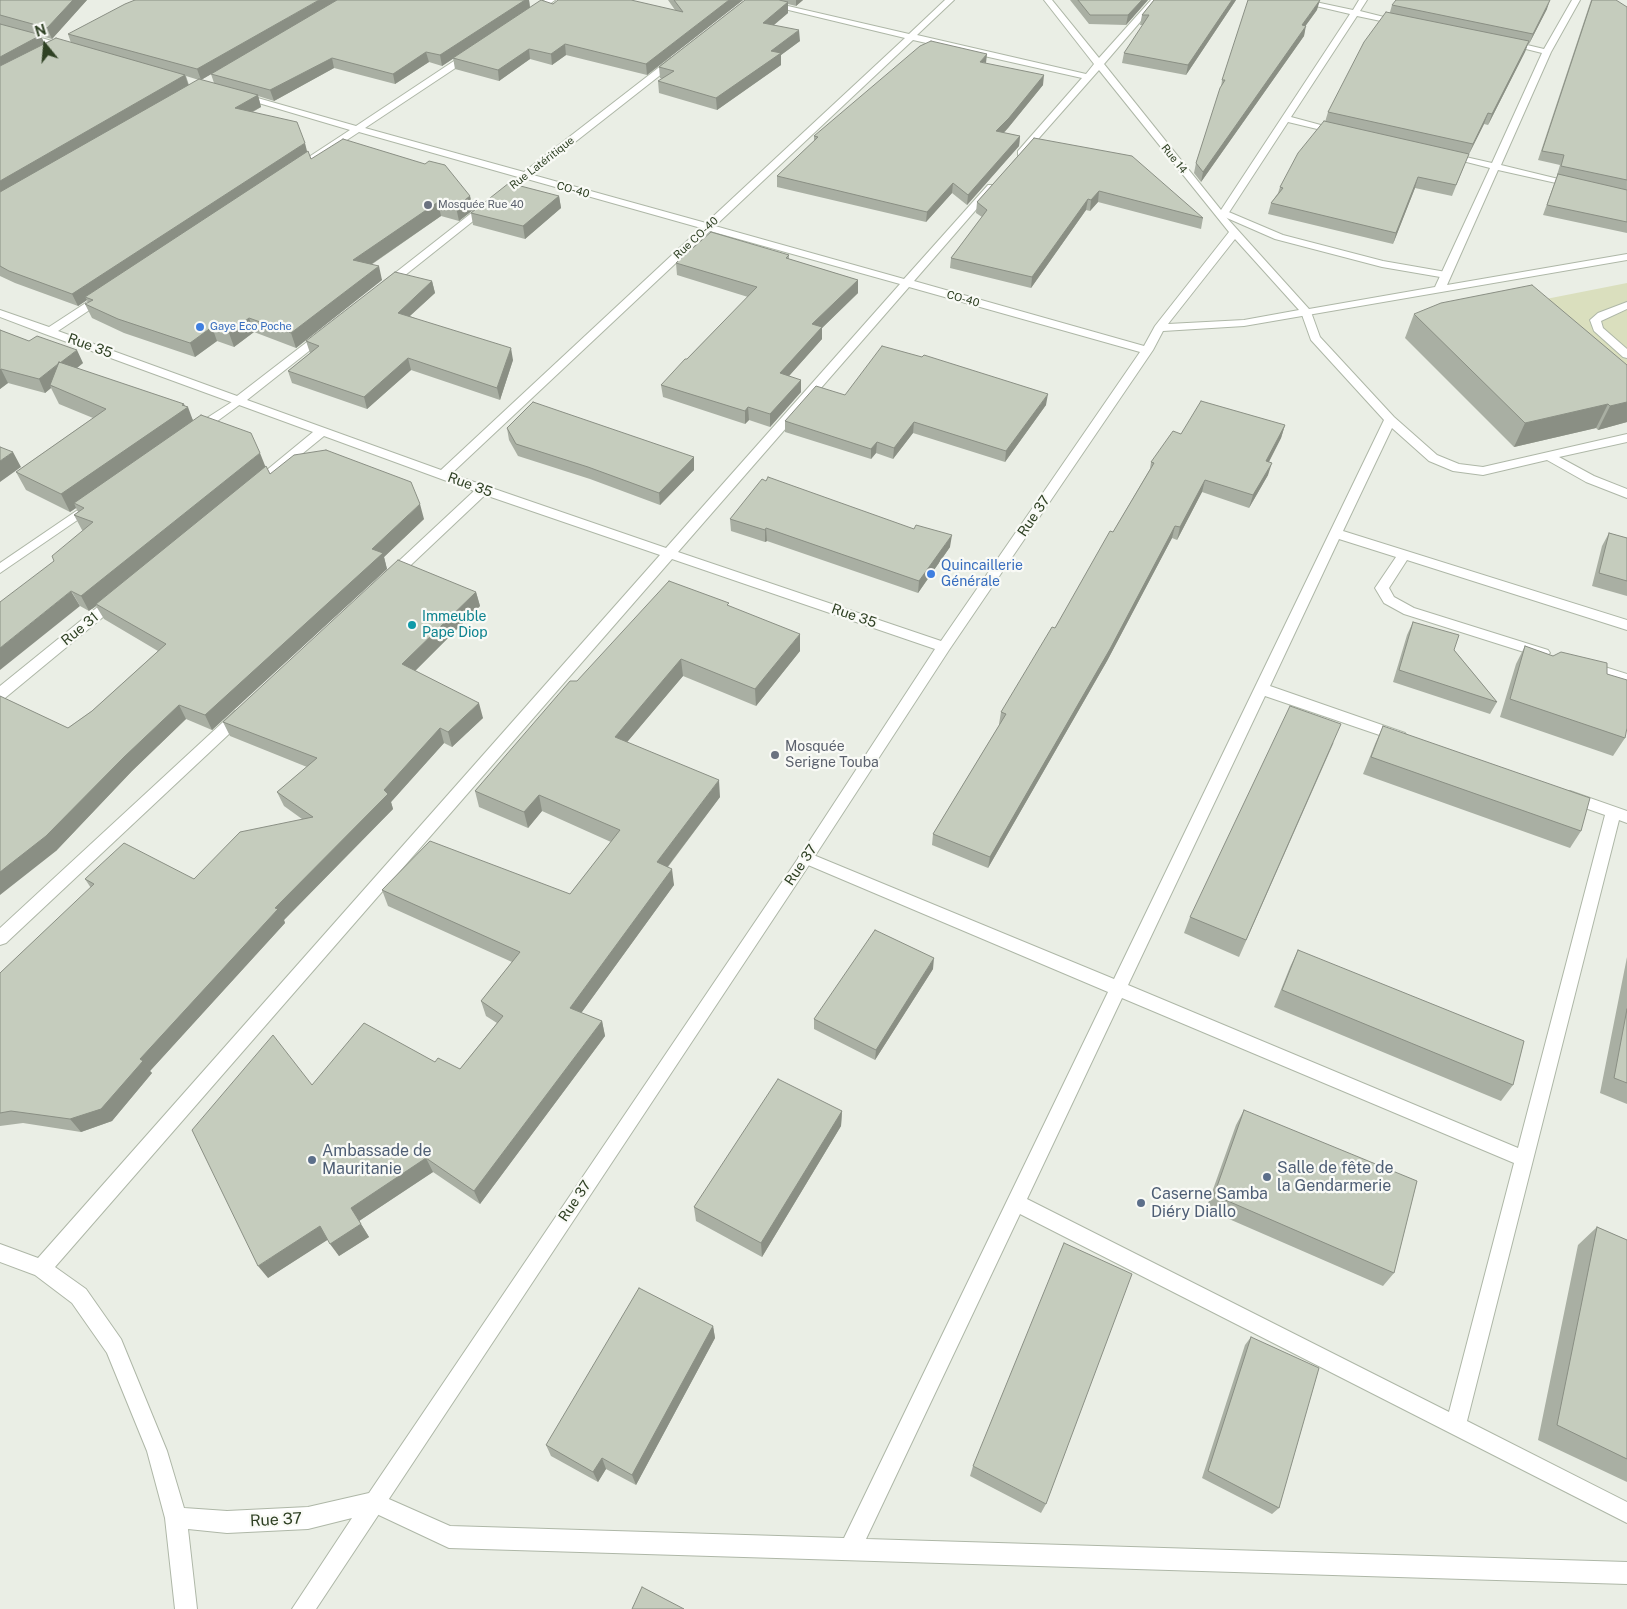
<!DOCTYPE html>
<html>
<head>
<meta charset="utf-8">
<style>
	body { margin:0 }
	#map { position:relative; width:1627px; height:1609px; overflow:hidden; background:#eaeee5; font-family:"Public Sans",sans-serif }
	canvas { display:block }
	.north { position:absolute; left:20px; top:20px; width:50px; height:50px; -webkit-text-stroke:4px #f9faf6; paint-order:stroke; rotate:343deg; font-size:14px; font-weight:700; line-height:20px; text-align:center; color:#2f4124 }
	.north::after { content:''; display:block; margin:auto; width:18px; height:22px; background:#2f4124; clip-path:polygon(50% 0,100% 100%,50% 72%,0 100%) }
</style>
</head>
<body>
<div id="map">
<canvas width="1627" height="1609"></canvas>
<div class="north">N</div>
</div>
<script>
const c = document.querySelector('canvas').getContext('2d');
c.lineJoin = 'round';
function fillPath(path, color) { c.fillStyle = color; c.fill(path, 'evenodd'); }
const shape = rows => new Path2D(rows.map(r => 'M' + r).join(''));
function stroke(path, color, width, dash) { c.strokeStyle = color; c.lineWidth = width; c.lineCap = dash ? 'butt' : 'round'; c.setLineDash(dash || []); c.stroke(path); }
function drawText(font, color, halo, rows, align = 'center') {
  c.font = font + ' "Public Sans",sans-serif'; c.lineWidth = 4.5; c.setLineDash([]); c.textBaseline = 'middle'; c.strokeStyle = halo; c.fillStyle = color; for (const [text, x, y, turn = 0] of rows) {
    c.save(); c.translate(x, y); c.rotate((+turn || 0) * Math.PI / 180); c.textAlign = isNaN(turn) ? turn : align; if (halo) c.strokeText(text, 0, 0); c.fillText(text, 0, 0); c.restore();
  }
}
fillPath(shape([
	[1627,283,1627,367,1546,299]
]), '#dadfbe');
const lane = shape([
	[1224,210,1283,235,1383,261,1446,272,1451,275,1446,278,1382,267,1275,239,1220,215,1219,213,1224,210],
	[1627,302,1627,309,1601,321,1603,328,1627,349,1627,358,1623,357,1594,331,1590,320,1598,313,1627,302],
	[1306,309,1311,312,1320,337,1394,417,1437,455,1459,464,1483,467,1627,434,1627,442,1559,457,1594,476,1627,489,1627,498,1586,482,1547,460,1483,475,1453,471,1429,461,1392,428,1343,531,1627,620,1627,630,1407,560,1389,588,1394,597,1414,608,1548,650,1550,653,1543,658,1404,614,1384,603,1375,588,1396,557,1339,539,1270,686,1405,733,1407,737,1405,741,1400,742,1265,696,1128,985,1518,1148,1605,815,1565,801,1563,797,1565,793,1570,791,1627,811,1627,823,1619,820,1467,1421,1627,1502,1627,1523,1020,1214,866,1539,1627,1562,1627,1584,449,1548,366,1509,363,1502,366,1495,373,1492,450,1526,844,1538,1108,992,801,862,798,858,801,854,806,852,811,854,1114,979,1384,420,1311,340,1301,312,1306,309],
	[1122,998,1514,1163,1449,1412,1027,1199,1122,998],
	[238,398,244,401,242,403,201,433,193,433,193,427,238,398],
	[91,501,97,505,95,508,0,573,0,563,91,501],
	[1589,662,1627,674,1627,684,1584,671,1582,667,1589,662]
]);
const street = shape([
	[545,0,555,0,533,16,527,16,527,12,545,0],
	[747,0,762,0,909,34,945,0,954,0,917,35,1086,74,1094,64,1044,0,1052,0,1099,58,1151,0,1159,0,1104,64,1221,210,1350,14,1290,0,1306,0,1353,10,1359,0,1367,0,1360,11,1404,22,1400,25,1357,16,1291,117,1343,131,1338,134,1288,122,1226,217,1309,309,1435,287,1490,168,1443,156,1448,153,1492,163,1542,53,1502,43,1506,40,1544,49,1572,0,1580,0,1551,52,1501,165,1579,184,1574,187,1498,170,1447,285,1627,254,1627,260,1244,326,1163,331,1153,350,949,650,811,862,316,1609,292,1609,352,1518,308,1529,227,1533,188,1529,197,1609,175,1609,165,1518,147,1451,107,1353,72,1303,35,1275,0,1262,0,1244,38,1258,660,555,485,495,396,579,386,579,384,576,386,573,474,491,324,436,259,489,251,489,249,486,251,483,313,432,45,334,0,317,0,310,49,327,98,295,106,295,106,299,58,331,237,396,320,332,328,332,328,336,247,400,441,470,701,228,527,179,522,183,516,183,514,181,518,177,359,132,298,172,292,172,292,168,350,130,235,96,240,93,356,126,469,51,475,51,475,55,365,128,524,172,671,58,677,58,677,62,533,175,706,223,905,38,747,0],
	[913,40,1082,78,1018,151,1018,155,1021,156,1024,155,1099,70,1229,232,1155,326,1144,346,914,281,994,189,994,185,988,185,904,279,715,226,913,40],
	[710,231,900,284,666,548,451,474,710,231],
	[1235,239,1299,310,1244,320,1168,324,1235,239],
	[909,287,1140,352,941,641,678,552,909,287],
	[672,559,935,649,801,854,369,1493,308,1507,227,1511,184,1508,167,1451,121,1339,86,1289,55,1267,672,559],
	[0,26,69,46,70,48,66,51,0,32,0,26],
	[483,204,492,206,389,288,381,288,381,284,483,204],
	[115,595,120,597,122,600,120,603,5,698,0,699,0,686,110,597,115,595],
	[240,710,245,711,247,715,245,719,6,943,0,945,0,928,235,711,240,710]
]);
stroke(lane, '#aeb7a7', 2);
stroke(street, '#aeb7a7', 2);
fillPath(lane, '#fff');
fillPath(street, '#fff');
fillPath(shape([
	[0,0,87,0,52,39,41,36,44,44,71,43,68,34,529,0,530,8,553,4,675,10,668,0,743,0,647,75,566,55,552,65,530,59,499,81,455,69,453,58,503,25,442,66,429,62,395,84,334,68,274,101,258,96,261,107,253,112,307,152,311,159,470,196,473,210,459,221,441,216,371,265,382,280,296,348,254,332,234,347,217,341,195,357,124,333,92,318,85,304,88,303,87,300,78,306,15,283,0,276],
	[211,74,214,83,201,80],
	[186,76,199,80,189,85],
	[745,0,803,0,796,6,788,4,788,13,774,25,800,41,781,55,781,65,717,110,659,93,658,81,662,79,660,78,659,67],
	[1070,0,1148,0,1126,25,1089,24],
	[1154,0,1236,0,1186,75,1122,63,1124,53,1143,25,1140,25,1142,15],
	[1591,0,1627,7,1627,233,1543,215,1557,176,1557,175,1560,165,1538,160],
	[1392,5,1547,9,1529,44,1528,44,1525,52,1488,125,1484,124,1468,156,1452,196,1415,188,1393,244,1268,214,1271,203,1278,193,1280,187,1325,122,1328,112,1390,12],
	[1317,10,1305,26,1304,36,1201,182,1194,173,1196,163,1221,87,1222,80],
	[986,64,1043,85,1008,128,1004,133,1020,136,1019,146,967,205,952,193,926,222,777,187,777,176,814,141,814,136],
	[1034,138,1203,218,1201,229,1098,202,1090,211,1086,210,1031,288,950,268,951,258,982,217,976,213,977,202],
	[559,196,561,208,525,239,473,225,471,213],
	[789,255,789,259,858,280,858,293,822,328,822,339,789,376,801,392,770,427,749,420,745,424,663,397,661,385,748,297,677,275,676,263],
	[432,281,435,293,410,316,513,360,500,400,411,370,367,409,292,383,288,371,310,353,306,341],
	[1414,314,1627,365,1627,422,1598,430,1596,428,1514,447,1405,338],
	[0,330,83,363,77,368,185,406,193,420,265,467,270,474,424,519,384,557,387,569,212,730,186,719,132,771,56,851,68,728,92,711,158,651,104,619,96,606,89,611,80,606,54,561,83,530,82,530,74,515,78,512,76,508,70,512,26,490,16,472,93,418,59,404,51,388,45,393,8,383,0,389],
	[845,395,1046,405,1005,462,913,433,893,459,876,453,871,459,785,432,785,421],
	[1285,425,1281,438,1269,462,1268,475,1249,508,1202,492,1177,540,1172,538,1107,661,988,868,932,845,933,834,1000,724,999,724,1001,712,1055,628,1113,532,1150,469,1151,462,1181,434],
	[507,428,694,470,660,505,590,479,518,456,509,440],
	[730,519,950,547,918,593,767,541,765,542,731,531],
	[1609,533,1627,538,1627,596,1592,586,1602,546],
	[476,592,480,606,415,671,483,718,452,747,444,743,391,802,393,809,284,920,285,923,150,1071,152,1073,112,1121,81,1132,23,1123,0,1126,0,973,91,888,85,879,194,879,302,819,284,806,277,792,307,767,230,736,223,722],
	[729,606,800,651,756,706,683,676,627,742,720,797,668,867,674,885,581,1013,602,1021,605,1036,480,1204,433,1172,359,1221,369,1237,339,1256,328,1239,268,1278,312,1085,435,1062,460,1069,497,1023,486,1016,481,1001,512,962,388,906,382,890,570,894,611,842,542,811,528,828,479,807,475,791,577,681],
	[1413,622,1454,650,1497,702,1490,714,1393,682,1407,635],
	[1525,646,1553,656,1607,674,1625,738,1613,756,1500,717,1516,664],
	[1383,726,1581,831,1570,848,1363,774,1375,744],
	[1334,742,1239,957,1184,933,1190,917],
	[1298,950,1513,1085,1501,1101,1274,1007,1290,967],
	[1627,957,1627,1104,1600,1093],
	[933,969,875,1060,814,1029,814,1019],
	[1244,1110,1394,1273,1383,1286,1206,1209,1236,1125],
	[842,1111,841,1126,762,1257,696,1221,694,1207],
	[1597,1227,1627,1240,1627,1482,1538,1440,1578,1245],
	[713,1326,715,1338,636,1485,606,1469,598,1482,551,1456,546,1445],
	[1251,1337,1279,1508,1272,1514,1202,1478,1245,1345],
	[973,1466,1046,1504,1041,1513,970,1476]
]), '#a9afa3');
fillPath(shape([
	[73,0,87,0,52,39,47,28],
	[319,0,339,0,201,80,197,69],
	[525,0,529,0,530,8,442,66,440,55],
	[729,0,743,0,647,75,646,64],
	[796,0,803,0,796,6],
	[1142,0,1148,0,1126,25,1128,15],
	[1232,0,1236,0,1186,75,1188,65],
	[1320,0,1317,10,1299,35,1302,25],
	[1550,0,1547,9,1529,44,1533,34],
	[788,2,788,13,763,34,763,23],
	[1306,26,1304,36,1201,182,1203,172],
	[799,30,800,41,781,55,781,65,717,110,716,98,771,51],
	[41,35,45,46,0,71,0,57],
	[1529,41,1525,52,1488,125,1492,114],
	[565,44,566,55,552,65,551,54],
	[529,49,530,59,499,81,498,70],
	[426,52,429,62,395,84,393,74],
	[987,54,986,63,980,62],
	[332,58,334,68,274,101,270,90],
	[185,75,189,87,0,197,0,181],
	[1044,75,1043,85,1008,128,995,141,996,131],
	[258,95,261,107,238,119,235,108],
	[1488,113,1484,124,1468,156,1473,144],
	[1020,136,1019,146,967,205,968,195],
	[305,143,308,155,85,297,87,300,78,306,72,294],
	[1418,177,1415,188,1393,244,1396,233],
	[953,183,952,193,926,222,927,212],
	[1099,191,1098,202,1090,211,1091,200],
	[470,196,473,210,459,221,456,207],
	[559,196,561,208,525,239,523,226],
	[1088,199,1086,210,1031,288,1032,277],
	[438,202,441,216,357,274,353,260],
	[379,266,382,280,296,348,291,333],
	[858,280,858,293,822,328,822,339,780,386,780,373,812,324],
	[432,281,435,293,401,324,398,313],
	[249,318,254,332,234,347,229,333],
	[212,327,217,341,195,357,190,343],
	[511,348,513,360,500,400,497,388],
	[77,350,83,363,53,387,50,385,51,388,45,393,39,379],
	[408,358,411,370,367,409,364,397],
	[1,369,8,383,0,389,0,370],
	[801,380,801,392,770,427,770,414],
	[1048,394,1046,405,1005,462,1006,451],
	[1627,402,1627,422,1598,430,1610,406],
	[184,404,186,408,188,407,195,426,74,503,76,508,70,512,61,494],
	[1608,404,1596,428,1514,447,1525,423],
	[748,407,749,420,745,424,745,411],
	[914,422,913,433,893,459,894,448],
	[1285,425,1281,438,1263,473,1266,461],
	[877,442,876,453,871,459,871,449],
	[13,452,21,467,0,482,0,461],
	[260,453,266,468,96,604,96,606,89,611,81,596],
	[694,457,694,470,660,505,659,493],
	[1272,463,1268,475,1249,508,1253,495],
	[1205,480,1202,492,1177,540,1180,527],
	[420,504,424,519,384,557,387,569,212,730,205,715,372,549],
	[1175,526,1172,538,1107,661,988,868,990,857],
	[766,528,767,541,765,542,765,530],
	[952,535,950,547,918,593,919,581],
	[71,591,80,606,0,670,0,648],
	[476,592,480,606,407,679,402,664],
	[800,634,800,651,756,706,755,689],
	[681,659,683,676,617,754,615,737],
	[479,703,483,718,452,747,448,732],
	[179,705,186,719,132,771,56,851,0,895,0,872],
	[440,728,444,743,391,802,393,809,284,920,285,923,150,1071,152,1073,112,1121,81,1132,70,1119,140,1059,275,908],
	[719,780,720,797,659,878,657,862],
	[539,795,542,811,528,828,524,812],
	[672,869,674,885,574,1023,570,1008],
	[934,958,933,969,875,1060,876,1050],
	[602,1021,605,1036,480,1204,474,1191],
	[842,1111,841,1126,762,1257,761,1243],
	[426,1158,433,1172,359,1221,351,1208],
	[361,1224,369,1237,339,1256,330,1244],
	[320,1226,329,1239,268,1278,258,1266],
	[713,1326,715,1338,636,1485,632,1475],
	[602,1458,606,1469,598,1482,593,1472]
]), '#8a8f84');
const building = shape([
	[0,0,73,0,47,28,0,15,0,0],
	[135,0,319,0,197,69,68,34,125,4,135,0],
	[337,0,525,0,440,55,426,52,393,74,332,58,270,90,211,74,337,0],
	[541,0,553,4,558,0,631,0,683,12,674,0,729,0,646,64,565,44,551,54,529,49,498,70,453,58,541,0],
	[745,0,779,0,788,2,763,23,799,30,771,51,781,53,716,98,658,81,674,71,659,67,745,0],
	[1078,0,1142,0,1128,15,1090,15,1078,0],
	[1154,0,1232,0,1188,65,1124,53,1149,15,1142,15,1154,0],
	[1248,0,1320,0,1302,25,1306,26,1203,172,1196,163,1220,88,1225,80,1222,80,1248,0],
	[1396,0,1550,0,1533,34,1392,5,1396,0],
	[1592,0,1616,0,1627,7,1627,180,1561,166,1564,155,1542,151,1592,0],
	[1386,12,1529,41,1492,114,1488,113,1473,144,1328,112,1364,42,1386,12],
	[0,24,41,35,0,57,0,24],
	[56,38,185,75,0,181,0,66,56,38],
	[931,41,987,54,980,62,1044,75,1009,118,996,131,1020,136,968,195,953,183,927,212,777,176,818,137,814,136,920,46,931,41],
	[199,79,258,95,235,108,297,122,305,143,72,294,9,271,0,266,0,192,199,79],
	[1324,121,1469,154,1456,185,1418,177,1396,233,1271,203,1283,188,1280,187,1298,153,1324,121],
	[1034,138,1132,156,1203,218,1099,191,1091,200,1088,199,1032,277,951,258,987,210,977,202,1034,138],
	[343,139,425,164,429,161,445,165,470,196,456,207,438,202,353,260,379,266,291,333,249,318,229,333,212,327,190,343,118,319,85,304,93,300,85,297,308,151,311,159,343,139],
	[1558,174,1627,190,1627,222,1547,205,1558,174],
	[509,183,559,196,523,226,471,213,509,183],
	[711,232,789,255,786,258,858,280,812,324,822,327,780,373,801,380,770,414,748,407,745,411,661,385,685,359,687,359,757,287,676,263,711,232],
	[395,272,432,281,398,313,511,348,497,388,408,358,364,397,288,371,319,346,306,341,395,272],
	[1532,285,1627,365,1627,402,1610,406,1608,404,1525,423,1414,314,1441,303,1532,285],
	[0,330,29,341,37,336,77,350,60,363,59,362,58,364,39,379,1,369,0,370,0,330],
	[882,346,922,357,924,355,1048,394,1006,451,914,422,894,448,877,442,871,449,785,421,816,386,845,395,882,346],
	[59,362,184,404,182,405,188,407,61,494,16,472,106,409,50,385,59,362],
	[1201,401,1285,425,1266,461,1272,463,1253,495,1205,480,1180,527,1175,526,1110,649,990,857,933,834,1006,714,1001,712,1052,627,1055,628,1110,531,1113,532,1154,463,1151,462,1173,431,1181,434,1201,401],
	[533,402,694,457,659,493,588,467,516,444,507,428,533,402],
	[201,415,251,433,260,453,81,596,71,591,0,648,0,602,54,561,52,556,93,522,74,515,84,508,74,503,201,415],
	[0,447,13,452,0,461,0,447],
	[326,450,411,482,420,504,372,549,383,553,205,715,179,705,124,757,46,836,0,872,0,696,68,728,92,711,166,644,96,604,266,466,270,474,294,455,326,450],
	[768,477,914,529,916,525,952,535,919,581,766,528,765,530,730,519,762,479,766,481,768,477],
	[1609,533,1627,538,1627,581,1599,573,1609,533],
	[398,560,476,592,402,664,479,703,448,732,440,728,384,790,388,794,275,908,278,909,140,1059,143,1061,101,1109,70,1119,11,1111,0,1113,0,973,94,884,85,879,124,843,194,879,240,832,313,817,277,792,317,758,223,722,398,560],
	[669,581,729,603,727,605,800,634,755,689,681,659,615,737,719,780,657,862,672,869,570,1008,602,1021,474,1191,426,1158,351,1208,361,1224,330,1244,320,1226,258,1266,192,1130,273,1035,312,1085,364,1023,435,1062,438,1058,460,1069,503,1016,481,1001,520,952,382,890,430,841,570,894,620,830,539,795,524,812,475,791,570,681,577,681,669,581],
	[1413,622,1459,635,1454,650,1497,702,1399,670,1413,622],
	[1525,646,1553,656,1561,652,1607,663,1607,674,1627,680,1627,728,1625,738,1510,699,1525,646],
	[1290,706,1341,724,1246,940,1190,917,1290,706],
	[1383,726,1590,798,1581,831,1371,757,1383,726],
	[875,930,934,958,876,1050,814,1019,875,930],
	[1298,950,1524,1041,1513,1085,1282,990,1298,950],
	[1627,1009,1627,1083,1614,1078,1627,1009],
	[778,1079,842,1111,761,1243,694,1207,778,1079],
	[1244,1110,1417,1181,1394,1273,1214,1195,1244,1110],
	[1597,1227,1627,1240,1627,1459,1557,1425,1597,1227],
	[1064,1243,1132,1274,1046,1504,973,1466,1064,1243],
	[639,1288,713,1326,632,1475,602,1458,593,1472,546,1445,639,1288],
	[1251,1337,1319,1368,1279,1508,1208,1471,1251,1337],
	[642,1587,684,1609,632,1609,642,1587]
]);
fillPath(building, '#c5ccbd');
stroke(building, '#8a8f84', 1);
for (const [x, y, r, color] of [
	[428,205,5,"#6b7280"],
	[200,327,5,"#3f7fe0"],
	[931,574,5,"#3f7fe0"],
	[412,625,5,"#0f9aa8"],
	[775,755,5,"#6b7280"],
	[312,1160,5,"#5c6f8a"],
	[1267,1177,5,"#5c6f8a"],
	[1141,1203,5,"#5c6f8a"]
]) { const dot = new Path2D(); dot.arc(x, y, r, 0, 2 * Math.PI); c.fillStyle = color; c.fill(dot); stroke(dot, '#f9faf6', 2); }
drawText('11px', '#2f4124', '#f9faf6', [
	["Rue 14",1174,159,51],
	["Rue Latéritique",542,163,-38],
	["CO-40",573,190,16],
	["Rue CO-40",696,238,-43],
	["CO-40",963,299,16]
]);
drawText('11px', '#5b616d', '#f9faf6', [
	["Mosquée Rue 40",438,205]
], 'left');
drawText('11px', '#366cbe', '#f9faf6', [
	["Gaye Eco Poche",210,327]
], 'left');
drawText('14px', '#2f4124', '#f9faf6', [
	["Rue 35",90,346,20],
	["Rue 35",470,485,20],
	["Rue 37",1034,516,-56],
	["Rue 35",854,616,19],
	["Rue 31",80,629,-39],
	["Rue 37",801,865,-56],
	["Rue 37",575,1201,-56]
]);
drawText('14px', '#366cbe', '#f9faf6', [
	["Quincaillerie",941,566],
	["Générale",941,582]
], 'left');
drawText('14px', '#0d838f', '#f9faf6', [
	["Immeuble",422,617],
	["Pape Diop",422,633]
], 'left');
drawText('14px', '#5b616d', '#f9faf6', [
	["Mosquée",785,747],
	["Serigne Touba",785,763]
], 'left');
drawText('16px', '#4e5e75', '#f9faf6', [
	["Ambassade de",322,1151],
	["Mauritanie",322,1169],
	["Salle de fête de",1277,1168],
	["la Gendarmerie",1277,1186],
	["Caserne Samba",1151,1194],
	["Diéry Diallo",1151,1212]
], 'left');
drawText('16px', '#2f4124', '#f9faf6', [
	["Rue 37",276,1520,-3]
]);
</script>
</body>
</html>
